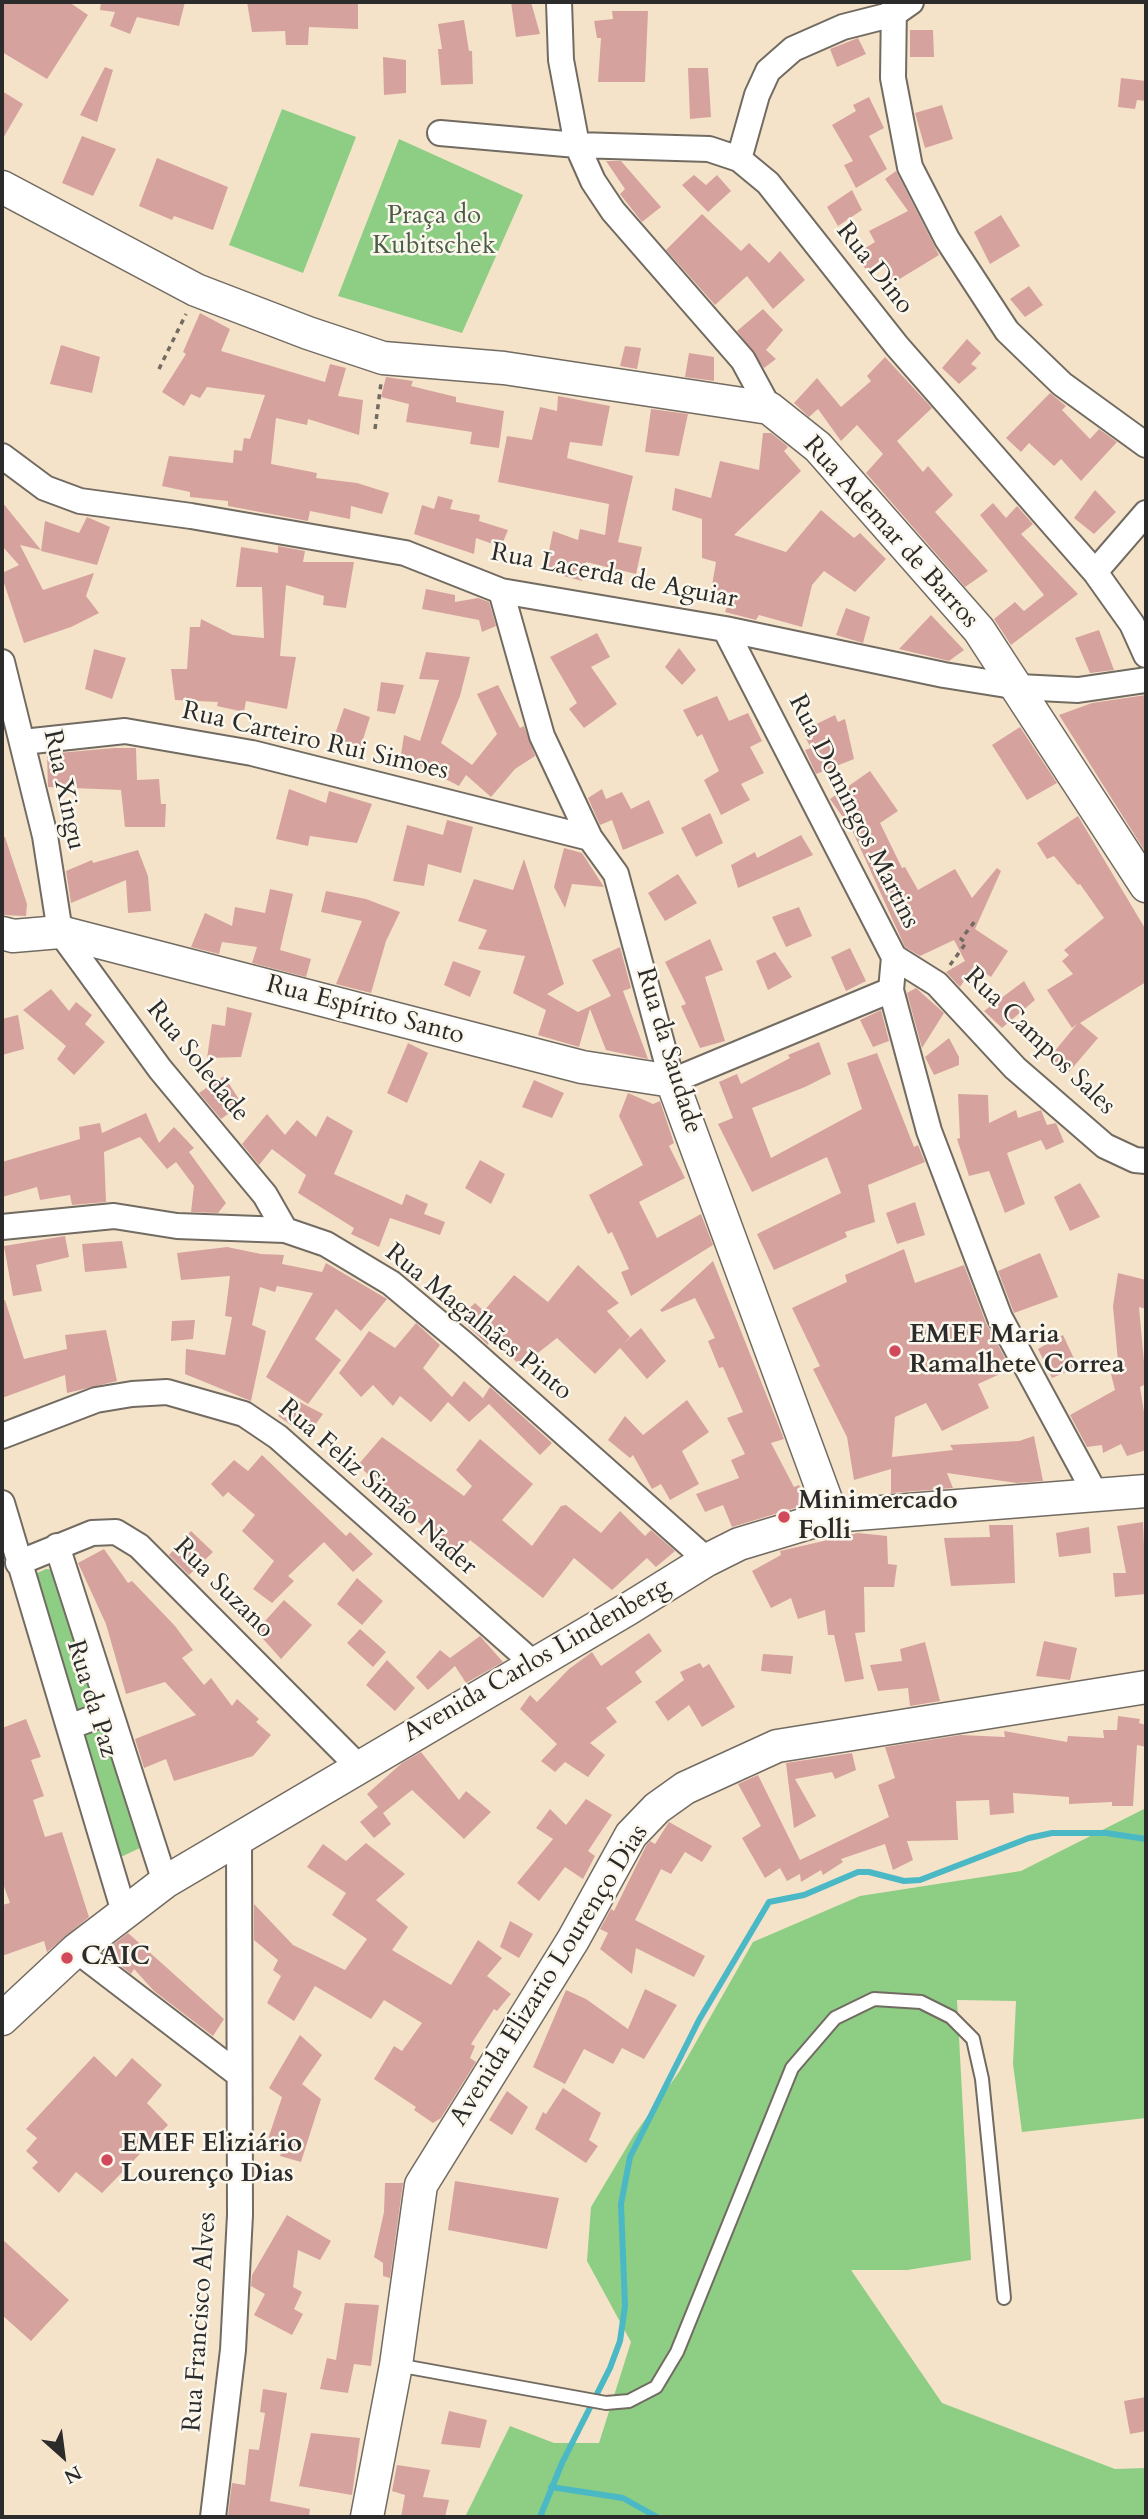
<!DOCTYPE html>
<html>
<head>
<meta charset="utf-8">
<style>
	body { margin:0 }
	#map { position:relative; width:1148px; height:2519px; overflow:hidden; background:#f5e3c9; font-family:Cardo,serif }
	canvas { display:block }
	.frame { position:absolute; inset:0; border:4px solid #2b2b2b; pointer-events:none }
	.north { position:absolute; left:28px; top:2421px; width:70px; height:70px; -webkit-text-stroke:5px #fbf7ec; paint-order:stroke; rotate:152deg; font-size:19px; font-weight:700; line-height:28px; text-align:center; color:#2b2b2b }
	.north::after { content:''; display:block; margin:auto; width:24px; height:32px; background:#2b2b2b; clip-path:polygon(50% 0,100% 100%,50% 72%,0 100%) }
</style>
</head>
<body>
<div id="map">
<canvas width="1148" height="2519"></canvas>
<div class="frame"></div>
<div class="north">N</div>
</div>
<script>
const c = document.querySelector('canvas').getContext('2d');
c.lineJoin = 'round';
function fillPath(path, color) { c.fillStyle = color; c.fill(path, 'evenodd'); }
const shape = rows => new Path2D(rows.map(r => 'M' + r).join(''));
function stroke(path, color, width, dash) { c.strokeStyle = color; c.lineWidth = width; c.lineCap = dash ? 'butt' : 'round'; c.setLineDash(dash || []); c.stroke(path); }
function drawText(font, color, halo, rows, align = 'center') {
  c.font = font + ' Cardo,serif'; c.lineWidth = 5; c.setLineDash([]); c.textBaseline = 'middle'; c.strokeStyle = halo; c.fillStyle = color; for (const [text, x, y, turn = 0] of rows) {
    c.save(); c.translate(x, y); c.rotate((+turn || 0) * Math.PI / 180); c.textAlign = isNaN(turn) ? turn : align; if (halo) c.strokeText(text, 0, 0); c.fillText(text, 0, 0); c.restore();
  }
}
fillPath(shape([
	[282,109,356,137,303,273,229,245],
	[399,139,523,195,462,333,338,296],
	[46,1569,56,1570,99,1708,73,1717,29,1577],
	[104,1727,142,1847,123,1856,114,1855,78,1737,86,1731],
	[1146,1808,1146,2118,1022,2132,1013,2064,1016,2001,957,2000,971,2260,907,2270,851,2270,942,2403,1115,2469,1146,2468,1146,2517,465,2517,510,2426,554,2443,599,2443,631,2342,587,2261,591,2207,634,2135,679,2072,753,1942,860,1896,1021,1871]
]), '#8dcd84');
stroke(shape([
	[551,2487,623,2498,657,2517],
	[540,2517,562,2463,610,2368,620,2341,625,2306,621,2204,630,2157,699,2020,769,1902,804,1895,858,1872,869,1872,904,1881,920,1880,1029,1838,1052,1833,1106,1833,1146,1839]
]), '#4bb8c6', 6);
fillPath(shape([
	[2,2,69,2,88,15,47,79,2,52],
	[101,2,185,2,179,26,137,17,130,34,110,26,115,12,100,10],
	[247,2,358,2,358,29,309,27,308,45,286,45,285,31,252,32],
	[511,2,531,2,540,34,516,37],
	[612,11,648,11,645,82,598,82,601,38,597,38,594,21,613,19],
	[464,20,469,51,472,51,473,84,441,85,438,49,442,49,438,24],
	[910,30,933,30,934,57,910,57],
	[858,38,866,54,837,67,830,49],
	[383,57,406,60,406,93,384,95],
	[105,67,113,70,97,122,80,115],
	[688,68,708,68,711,117,690,119],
	[1121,78,1146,81,1146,101,1137,100,1135,109,1118,107],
	[2,91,23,104,2,140],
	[869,97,884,128,869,136,887,169,856,188,844,165,853,161,832,125,856,111,853,105],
	[942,105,953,139,925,148,915,113],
	[82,136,116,149,93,196,62,183],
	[157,158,228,187,213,230,174,216,172,220,139,206],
	[606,161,621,161,661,207,642,222,620,194,625,189],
	[896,171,939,255,893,283,883,266,870,274,854,255,875,242,869,231,908,211,885,179],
	[694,175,706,185,717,175,731,191,708,212,682,185],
	[852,190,862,210,838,226,827,207],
	[702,214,741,251,749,243,769,263,780,251,805,280,773,309,747,276,715,305,666,250],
	[1001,215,1020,246,990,264,974,232],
	[1029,286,1043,305,1025,317,1010,299],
	[763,309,783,330,766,350,776,359,764,368,737,331],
	[200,313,230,329,221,351,325,382,330,364,346,368,338,396,363,400,359,435,308,419,307,425,276,418,271,464,317,473,316,478,357,483,389,493,382,514,351,506,350,519,310,511,308,521,228,506,228,501,190,497,190,492,162,486,169,456,233,463,234,450,242,451,244,438,250,439,265,395,207,387,200,398,191,394,184,406,162,392,186,354,183,352],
	[967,339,981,353,971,364,977,368,959,384,942,368],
	[61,345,100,357,92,393,50,384],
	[625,346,641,348,637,369,620,366],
	[689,353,714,357,714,381,685,377],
	[885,357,932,408,897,441,923,472,928,466,953,495,935,512,988,571,965,587,866,473,883,454,857,425,841,441,818,409,809,417,794,403,817,378,841,407,871,381,867,376],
	[386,377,413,381,411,386,456,397,456,402,504,411,499,448,470,444,472,432,406,422,409,404,381,397],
	[1050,393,1066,406,1062,410,1090,439,1099,429,1117,442,1081,481,1061,459,1054,466,1029,443,1021,452,1006,438],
	[558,396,610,406,602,446,570,442,567,458,633,476,618,542,642,547,636,574,586,562,582,581,545,571,553,531,578,540,580,529,605,535,609,504,498,482,507,436,532,440,540,407,557,411],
	[651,409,688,414,679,456,645,452],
	[763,433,771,433,785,444,788,447,784,451,801,471,734,535,786,552,821,510,854,538,860,533,886,559,855,592,824,571,812,585,802,627,759,615,756,620,725,612,728,604,709,603,716,562,702,558,702,519,672,510,675,488,711,498,720,461,759,470],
	[1095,490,1116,512,1094,534,1074,518],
	[438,496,453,500,450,509,480,515,479,521,508,530,501,547,476,538,474,554,414,534,422,505,434,509],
	[2,502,41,550,20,545,43,590,94,573,86,596,99,613,71,627,24,643,2,577,2,573,19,565,2,546],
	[993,503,1006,518,1017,506,1033,524,1021,534,1078,594,1011,645,994,619,1015,602,1024,611,1044,595,980,515],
	[87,517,110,527,97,565,41,551,45,521,79,533],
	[278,546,305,551,303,562,354,562,346,608,323,605,324,596,286,585,280,656,296,657,287,709,246,701,244,712,217,706,218,702,175,700,171,669,187,669,190,627,200,627,201,619,233,635,264,638,262,587,236,587,241,547,278,553],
	[426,589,455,595,455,602,478,598,489,602,496,626,482,632,479,620,422,609],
	[846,608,870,617,863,643,836,635],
	[931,615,964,650,949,661,899,649],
	[1099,630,1114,670,1090,673,1075,638],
	[597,633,610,657,591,667,617,704,584,728,569,709,577,703,550,657],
	[679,648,696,670,682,685,665,667],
	[94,649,126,658,112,699,85,689],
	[426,652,470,657,460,696,441,743,472,765,497,734,477,694,498,685,520,728,524,726,535,756,515,769,491,797,466,775,459,786,416,764,400,761,404,735,420,741,439,680,419,679],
	[381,682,404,685,395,714,377,711],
	[1146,695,1146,853,1059,715,1092,703],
	[717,696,729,721,748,713,762,741,750,747,764,773,741,784,750,800,721,815,704,780,719,771,702,734,697,737,683,710],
	[344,708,370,717,360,749,332,743],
	[835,715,838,722,845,719,854,759,816,774,805,750,811,748,802,731],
	[1020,727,1057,783,1027,800,992,745],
	[114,748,136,748,137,780,159,779,161,804,166,804,165,827,125,827,121,790,48,787,47,754],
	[870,771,898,811,880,823,902,868,905,867,918,890,955,869,972,898,997,868,1001,871,975,929,1008,951,991,977,974,966,960,987,946,972,965,961,954,940,920,956,905,947,852,830,830,799],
	[289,789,326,803,329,791,372,804,357,843,310,836,308,846,276,839],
	[602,789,606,799,622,792,631,809,649,800,664,833,623,850,612,820,600,825,588,798],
	[710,813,723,843,696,857,681,828],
	[1078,816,1146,930,1146,982,1080,1023,1098,1038,1069,1072,1049,1058,1077,1024,1072,1028,1047,990,1073,974,1062,961,1069,955,1064,950,1104,918,1080,884,1078,885,1054,856,1047,859,1037,843],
	[447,820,473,827,461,873,428,864,424,886,393,881,407,825,443,835],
	[801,835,813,855,738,888,731,865,755,852,757,858],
	[5,837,27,904,26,916,2,915,2,838],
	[564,848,582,853,604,887,572,884,565,908,554,887],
	[138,850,148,876,151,911,128,913,126,880,71,903,66,871,92,860,93,863],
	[524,859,564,984,547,994,578,1012,611,996,592,960,620,947,631,988,623,991,648,1059,606,1050,590,1009,579,1047,538,1035,546,1010,513,993,525,956,478,949,487,930,458,921,474,879,513,890],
	[678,874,697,903,665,921,648,893],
	[270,889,293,894,280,950,311,959,306,977,252,963,257,947,222,942,219,954,191,947,205,913,232,926,235,907,265,913],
	[326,891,366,899,400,912,386,941,371,993,336,984,362,921,321,912],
	[799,907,812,936,786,947,772,917],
	[710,939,723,970,705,977,725,1041,700,1048,681,1006,686,1004,665,962],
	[850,948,866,981,846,991,831,957],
	[775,952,792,977,768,990,756,961],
	[453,961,481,971,470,997,444,985],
	[1024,981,1035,1000,1002,1028,984,1011],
	[916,988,944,1013,922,1048,907,993],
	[51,989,69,1011,76,1002,92,1015,85,1024,105,1042,74,1075,57,1059,66,1046,23,1010],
	[227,1007,252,1013,241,1057,207,1058,212,1024,225,1026],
	[881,1010,889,1041,873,1047,860,1020],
	[18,1015,24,1049,2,1055,2,1019],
	[949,1038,959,1057,959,1065,934,1075,925,1057],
	[819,1042,831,1074,805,1087,752,1108,771,1158,862,1109,847,1063,877,1053,914,1147,918,1145,925,1162,868,1185,875,1222,845,1232,847,1237,774,1270,757,1234,841,1193,827,1157,752,1192,718,1124,733,1118,719,1082,737,1074,741,1084,790,1058,788,1055],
	[408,1043,428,1053,407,1103,387,1093],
	[224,1076,242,1104,221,1119,199,1093],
	[534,1080,564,1093,552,1118,522,1107],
	[628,1093,653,1104,660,1101,674,1143,669,1146,685,1178,639,1202,657,1238,701,1214,713,1245,631,1296,621,1272,629,1269,612,1232,608,1234,589,1195,643,1165,619,1116],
	[958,1094,988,1095,989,1123,1016,1110,1018,1118,1041,1110,1047,1125,1056,1123,1064,1142,1046,1150,1041,1140,1007,1153,1025,1204,1005,1213,989,1171,969,1176,957,1139,960,1138],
	[146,1113,159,1143,174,1127,194,1148,189,1152,226,1203,218,1213,191,1212,194,1186,176,1162,167,1169,140,1137,104,1152,106,1202,72,1205,70,1195,40,1200,37,1187,2,1197,2,1162,80,1139,79,1127,100,1123,102,1133],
	[267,1114,285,1135,297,1120,316,1137,327,1116,353,1131,334,1174,402,1205,406,1194,428,1204,424,1214,445,1222,440,1235,390,1218,379,1247,351,1234,354,1228,298,1193,306,1175,272,1149,259,1165,242,1144],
	[480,1160,505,1174,491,1204,465,1188],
	[1080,1183,1100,1217,1070,1231,1054,1197],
	[915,1202,925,1235,897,1244,886,1213],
	[65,1236,69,1257,36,1265,42,1291,13,1296,4,1246],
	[122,1241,127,1268,85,1272,82,1244],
	[227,1247,261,1254,284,1255,282,1264,322,1272,326,1263,387,1299,361,1331,336,1309,315,1339,341,1360,308,1404,266,1377,313,1293,277,1286,275,1292,260,1287,252,1325,266,1331,251,1401,185,1374,186,1349,225,1355,232,1317,225,1316,230,1276,181,1280,177,1253],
	[904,1249,915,1283,964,1265,986,1323,1011,1369,978,1384,989,1408,942,1431,926,1403,895,1417,892,1457,953,1450,950,1445,1019,1441,1034,1436,1043,1481,1017,1483,947,1473,953,1488,891,1493,891,1469,854,1480,847,1437,813,1369,820,1366,792,1308,847,1282,845,1275],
	[1040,1253,1058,1297,1014,1313,998,1271],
	[713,1261,784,1439,771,1443,794,1487,799,1485,808,1504,732,1527,723,1505,705,1512,696,1494,739,1478,731,1460,745,1454,727,1418,743,1412,723,1367,719,1368,708,1341,715,1338,695,1298,662,1312,660,1310],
	[578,1265,619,1303,607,1311,630,1337,623,1344,641,1328,666,1361,647,1379,620,1348,595,1374,557,1338,520,1367,492,1330,488,1345,459,1318,475,1303,484,1311,514,1275,548,1302],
	[1118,1273,1146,1280,1146,1309,1139,1307,1146,1384,1140,1387,1146,1425,1146,1450,1127,1456,1121,1444,1103,1453,1102,1445,1087,1447,1070,1415,1115,1390,1111,1374,1119,1373,1113,1306],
	[2,1300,5,1300,24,1359,67,1349,65,1335,106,1330,117,1381,67,1393,65,1375,2,1398],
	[195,1320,193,1339,171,1341,172,1321],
	[416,1323,440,1345,423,1368,452,1397,464,1381,486,1401,483,1398,490,1387,552,1443,540,1455,489,1404,469,1422,448,1402,431,1422,400,1396,393,1406,373,1385,361,1397,339,1373,369,1331,395,1348],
	[1063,1335,1078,1367,1052,1378,1038,1349],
	[294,1399,323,1414,307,1436,278,1416],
	[687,1400,709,1432,682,1451,699,1484,670,1500,661,1484,652,1489,633,1455,630,1458,608,1440,625,1416,643,1435],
	[382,1437,464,1496,472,1486,456,1470,480,1439,533,1484,502,1520,532,1546,561,1506,566,1505,601,1533,620,1511,645,1536,651,1530,675,1551,656,1567,647,1558,612,1590,574,1558,543,1598,470,1540,451,1562,430,1544,435,1538,358,1465],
	[262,1455,346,1536,350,1532,373,1554,353,1572,324,1542,288,1576,294,1581,272,1603,253,1589,274,1561,242,1531,255,1515,228,1492,223,1497,211,1484,234,1460,248,1471],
	[1143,1522,1146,1594,1115,1597,1113,1573,1126,1573,1117,1526],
	[989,1525,1013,1525,1015,1583,951,1586,944,1538,990,1537],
	[1089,1527,1091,1553,1059,1557,1056,1533],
	[191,1531,213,1552,189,1575,169,1555],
	[858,1533,887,1536,888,1564,897,1565,894,1587,864,1587,865,1632,855,1633,864,1679,845,1682,834,1635,828,1635,825,1610,798,1619,791,1598,771,1608,752,1571,781,1555,780,1551],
	[104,1549,128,1583,132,1581,175,1626,193,1650,182,1658,204,1685,211,1678,232,1706,237,1699,259,1719,256,1722,271,1735,253,1756,174,1781,166,1759,144,1768,135,1739,196,1715,165,1682,126,1694,106,1624,78,1563],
	[357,1578,383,1601,362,1625,337,1604],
	[284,1600,312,1625,281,1659,256,1631],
	[360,1629,386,1652,373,1667,347,1643],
	[649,1633,662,1651,635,1672,642,1682,606,1708,617,1722,590,1743,605,1755,588,1777,565,1762,555,1772,541,1761,557,1744,520,1709,530,1695,537,1702,569,1669,592,1652,601,1666],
	[480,1636,503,1662,466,1683,455,1666,428,1690,416,1677,440,1650,450,1658],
	[1044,1641,1077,1648,1070,1680,1036,1676],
	[925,1642,940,1701,910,1706,908,1688,878,1691,870,1665,902,1661,900,1649],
	[763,1654,793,1656,791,1674,761,1671],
	[387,1660,415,1688,395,1711,366,1685],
	[700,1663,703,1668,709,1664,735,1707,702,1727,689,1705,668,1721,655,1702,684,1680,680,1672],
	[1118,1716,1140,1719,1139,1723,1146,1725,1146,1747,1137,1745,1133,1806,1112,1806,1112,1802,1069,1804,1069,1797,1013,1793,1014,1813,990,1815,989,1800,956,1801,958,1840,907,1841,913,1860,893,1870,885,1844,841,1859,843,1862,823,1875,821,1870,801,1882,800,1874,787,1881,780,1868,765,1878,742,1838,761,1826,738,1784,758,1775,800,1860,889,1817,878,1785,895,1778,885,1747,961,1735,1005,1737,1004,1731,1067,1742,1068,1736,1104,1738,1103,1730,1117,1730],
	[26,1719,41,1757,31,1760,44,1796,33,1800,45,1837,62,1832,89,1917,47,1952,44,1941,2,1956,2,1905,10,1903,2,1881,2,1728],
	[421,1752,459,1800,466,1791,491,1812,464,1839,412,1790,383,1813,391,1824,374,1838,360,1822,378,1807,367,1794,402,1763],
	[852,1753,856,1770,835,1779,832,1772,795,1779,816,1816,794,1828,786,1763],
	[586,1799,612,1815,588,1851,595,1856,583,1879,565,1867,539,1901,517,1883,553,1839,536,1828,550,1809,566,1825],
	[669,1822,712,1846,702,1862,685,1852,671,1874,661,1869,635,1920,705,1956,694,1977,636,1948,632,1974,600,1949,608,1933,600,1929,611,1909,614,1911,646,1846,650,1841,655,1844],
	[366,1843,405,1874,376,1900,408,1927,392,1950,451,1985,478,1940,502,1958,487,1976,511,1994,497,2011,494,2009,471,2044,475,2046,470,2058,476,2062,441,2118,433,2123,414,2110,416,2107,374,2079,394,2046,402,2051,422,2023,384,2000,371,2019,315,1986,294,2021,267,2003,281,1976,273,1970,278,1960,254,1940,254,1904,293,1945,345,1970,367,1939,332,1915,346,1893,307,1867,323,1844,346,1861],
	[510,1921,533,1934,519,1958,500,1947],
	[128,1933,224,2019,213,2036,154,1991,134,1969,131,1974,103,1952],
	[645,1989,677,2005,644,2059,622,2048,613,2064,584,2049,565,2084,533,2067,566,1990,586,1999,628,2029],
	[300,2035,322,2055,302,2084,321,2099,301,2162,280,2156,283,2148,267,2142,282,2097,269,2088],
	[94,2056,116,2077,132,2058,162,2085,147,2103,168,2125,102,2193,76,2172,59,2193,32,2168,38,2162,26,2151,37,2138,26,2129],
	[563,2088,601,2113,589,2140,598,2146,586,2163,535,2129,543,2112,546,2114],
	[507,2091,528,2107,512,2135,489,2120],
	[455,2181,559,2198,547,2249,448,2230],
	[385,2183,403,2183,390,2278,383,2276,383,2263,374,2257,384,2212],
	[287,2215,331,2241,320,2260,298,2250,293,2287,302,2292,294,2309,303,2314,292,2335,254,2315,265,2294,251,2286,252,2275],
	[2,2239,69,2300,31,2341,2,2315],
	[345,2303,379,2305,371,2366,354,2364,348,2393,320,2389,327,2358,336,2360],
	[263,2389,287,2393,270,2501,310,2509,309,2517,228,2515,232,2483,245,2485,249,2449,259,2450,265,2413,260,2412],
	[1146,2397,1146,2431,1130,2434,1124,2401],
	[449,2411,487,2420,480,2448,441,2444],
	[311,2433,360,2438,352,2495,299,2486],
	[397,2465,430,2470,423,2497,449,2500,445,2517,401,2517,405,2495,392,2491]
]), '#d6a29e');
const service = shape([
	[397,2365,606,2403,629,2401,656,2387,677,2352,792,2068,835,2018,874,1999,921,2002,951,2017,973,2039,982,2079,1004,2298]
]);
const minor = shape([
	[559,2,561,60,577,145,593,181,613,211,743,360,769,408],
	[894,2,893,78,910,167,947,239,1007,331,1062,384,1146,445],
	[440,133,577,145,709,149,739,159,768,183,897,346,1095,572,1132,624,1146,655],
	[739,159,757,95,768,71,793,49,843,27,894,14,911,2],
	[2,456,45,488,80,501,191,516,405,553,501,591,725,629,944,675,1019,687,1078,690,1146,680],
	[1095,572,1146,513],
	[501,591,542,736,590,838,616,874,672,1081,891,990],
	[725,629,894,957,891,990,929,1131,1000,1318,1095,1493],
	[2,662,45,836,60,932,160,1069,265,1195,285,1230],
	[23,742,125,731,252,753,590,838],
	[894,957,937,984,1015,1068,1105,1146,1135,1160,1146,1161],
	[2,1227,114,1216,177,1226,285,1230,326,1244,391,1283,464,1344,707,1560],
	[2,1436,96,1400,132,1394,167,1392,244,1414,278,1437,534,1664],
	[2,1503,124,1912],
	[57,1546,165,1882],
	[18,1563,92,1533,116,1532,139,1546,358,1766],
	[69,1727,109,1712],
	[76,1950,238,2074],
	[213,2517,233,2350,240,2215,239,1837]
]);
const tertiary = shape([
	[2,187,196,290,308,333,383,358,504,368,769,408,818,447,979,630,1146,886],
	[2,933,13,936,60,932,582,1067,672,1081,832,1516],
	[2,2019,76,1950,165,1882,628,1609,707,1560,739,1544,832,1516,1146,1491],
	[367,2517,396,2365,421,2185,573,1940,631,1835,657,1808,685,1788,777,1746,1146,1687]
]);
stroke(service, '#726b62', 16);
stroke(minor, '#726b62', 28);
stroke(tertiary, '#726b62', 35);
stroke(shape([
	[159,369,186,314],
	[375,429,381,383],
	[950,965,966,943,961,939,976,920]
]), '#726b62', 3.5, [5, 5]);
stroke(service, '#fff', 12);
stroke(minor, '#fff', 24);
stroke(tertiary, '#fff', 32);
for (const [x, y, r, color] of [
	[895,1351,7,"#d1495b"],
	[784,1517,7,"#d1495b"],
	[67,1958,7,"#d1495b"],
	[107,2160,7,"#d1495b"]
]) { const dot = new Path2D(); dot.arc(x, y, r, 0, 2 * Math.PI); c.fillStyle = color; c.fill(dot); stroke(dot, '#fbf7ec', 2.5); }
drawText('26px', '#485c46', '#fbf7ec', [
	["Praça do",434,217],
	["Kubitschek",434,247]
]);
drawText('26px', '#2b2b2b', '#fbf7ec', [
	["Rua Dino",874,269,52],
	["Rua Ademar de Barros",890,533,48],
	["Rua Lacerda de Aguiar",614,577,11],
	["Rua Carteiro Rui Simoes",315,742,13],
	["Rua Xingu",63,790,78],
	["Rua Domingos Martins",853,812,63],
	["Rua Espírito Santo",365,1011,15],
	["Rua Campos Sales",1039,1042,44],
	["Rua da Saudade",668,1051,73],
	["Rua Soledade",197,1062,51],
	["Rua Magalhães Pinto",478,1323,39],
	["Rua Feliz Simão Nader",377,1488,41],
	["Rua Suzano",223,1589,45],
	["Avenida Carlos Lindenberg",537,1661,-30],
	["Rua da Paz",91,1699,73],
	["Avenida Elizario Lourenço Dias",550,1976,-58],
	["Rua Francisco Alves",201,2322,-86]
]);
drawText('bold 26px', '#2b2b2b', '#fbf7ec', [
	["EMEF Maria",909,1336],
	["Ramalhete Correa",909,1366],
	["Minimercado",798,1502],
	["Folli",798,1532],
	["CAIC",81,1958],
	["EMEF Eliziário",121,2145],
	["Lourenço Dias",121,2175]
], 'left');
</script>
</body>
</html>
